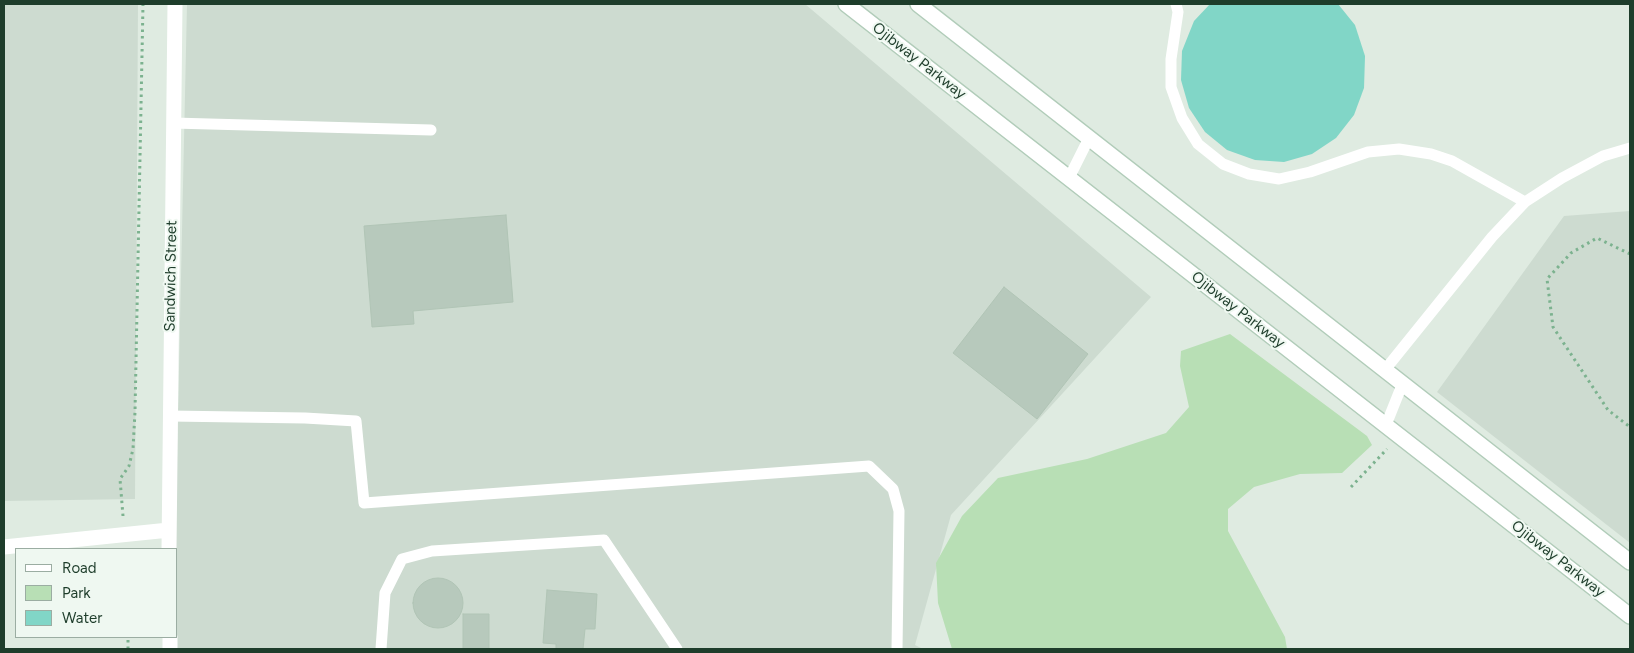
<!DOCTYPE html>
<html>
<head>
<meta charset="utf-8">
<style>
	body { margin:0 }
	#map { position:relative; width:1634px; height:653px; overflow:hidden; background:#dfebe1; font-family:Figtree,sans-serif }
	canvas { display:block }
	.frame { position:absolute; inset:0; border:5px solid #1e3d2b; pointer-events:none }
	.legend { position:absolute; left:15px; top:548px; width:162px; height:90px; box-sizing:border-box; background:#eff8f1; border:1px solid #9bada2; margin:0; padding:6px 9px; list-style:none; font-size:15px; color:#1e3d2b }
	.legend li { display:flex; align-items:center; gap:10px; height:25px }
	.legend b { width:25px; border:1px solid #9bada2 }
</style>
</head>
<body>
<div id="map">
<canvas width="1634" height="653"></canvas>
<div class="frame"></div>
<ul class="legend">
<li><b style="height:6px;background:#fff"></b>Road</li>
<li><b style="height:14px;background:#b8dfb5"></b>Park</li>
<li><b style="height:14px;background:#81d6c7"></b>Water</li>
</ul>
</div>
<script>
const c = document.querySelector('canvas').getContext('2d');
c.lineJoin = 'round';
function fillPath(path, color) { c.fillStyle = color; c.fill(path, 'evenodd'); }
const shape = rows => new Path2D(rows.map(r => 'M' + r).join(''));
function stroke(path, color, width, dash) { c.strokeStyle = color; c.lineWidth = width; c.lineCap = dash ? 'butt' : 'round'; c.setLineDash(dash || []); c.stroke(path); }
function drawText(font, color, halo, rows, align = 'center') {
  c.font = font + ' Figtree,sans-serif'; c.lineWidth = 4; c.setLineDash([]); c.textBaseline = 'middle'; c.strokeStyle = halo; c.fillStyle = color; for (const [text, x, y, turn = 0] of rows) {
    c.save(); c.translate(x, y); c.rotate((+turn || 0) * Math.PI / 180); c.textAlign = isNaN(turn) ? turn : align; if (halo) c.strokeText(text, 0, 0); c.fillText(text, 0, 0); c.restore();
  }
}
fillPath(shape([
	[4,4,138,4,135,499,4,501],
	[187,4,805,4,1151,297,951,515,915,645,923,649,173,649,176,637,175,549],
	[1630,211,1630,543,1437,392,1564,216]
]), '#cddbd0');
fillPath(shape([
	[1230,334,1367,436,1372,445,1342,473,1300,474,1254,487,1228,509,1228,531,1285,637,1287,649,952,649,938,603,936,563,962,516,998,478,1087,459,1166,433,1189,407,1180,366,1181,351]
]), '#b8dfb5');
fillPath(shape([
	[1210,4,1338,4,1355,25,1365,56,1364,88,1354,115,1336,138,1312,154,1284,162,1255,160,1227,150,1205,132,1189,108,1181,80,1182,51,1194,21]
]), '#81d6c7');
const building = shape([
	[506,215,513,302,413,311,414,324,372,327,364,226,506,215],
	[1004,287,1088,354,1037,419,953,353,1004,287],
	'413 603a25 25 0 1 1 50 0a25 25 0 1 1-50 0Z',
	[547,590,597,594,595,629,585,629,583,649,556,649,556,644,543,643,547,590],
	[463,614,489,614,489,649,463,649,463,614]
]);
fillPath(building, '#b7c9bc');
stroke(building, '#b1c5b6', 1);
const secondary = shape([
	[846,4,1630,616],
	[918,4,1630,562]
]);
stroke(secondary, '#b1ccb9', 18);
stroke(shape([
	[1630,254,1597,238,1571,253,1547,279,1553,327,1608,410,1630,427],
	[1351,487,1387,449],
	[123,516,120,479,129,466,133,449,135,412,143,4],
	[128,649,128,637]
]), '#7cb28f', 3, [2.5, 4]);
stroke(shape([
	[1176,4,1178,12,1171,59,1171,87,1182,118,1198,144,1223,164,1249,174,1279,179,1310,172,1368,152,1399,149,1431,154,1452,161,1525,202],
	[173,123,431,130],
	[1069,178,1089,138],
	[1384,371,1492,237,1525,202,1562,178,1603,156,1630,148],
	[170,416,305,418,356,421,364,503,869,466,893,489,899,511,897,649],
	[1386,425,1402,385],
	[381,649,385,593,402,559,432,551,604,540,677,649]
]), '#fff', 11);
stroke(shape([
	[4,547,169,530],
	[169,549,175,4],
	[170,637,170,649]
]), '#fff', 15);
stroke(secondary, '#fff', 15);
drawText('15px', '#1e3d2b', '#eff8f1', [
	["Ojibway Parkway",919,61,38],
	["Sandwich Street",171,276,-89],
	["Ojibway Parkway",1238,310,38],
	["Ojibway Parkway",1558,559,38]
]);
</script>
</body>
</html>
